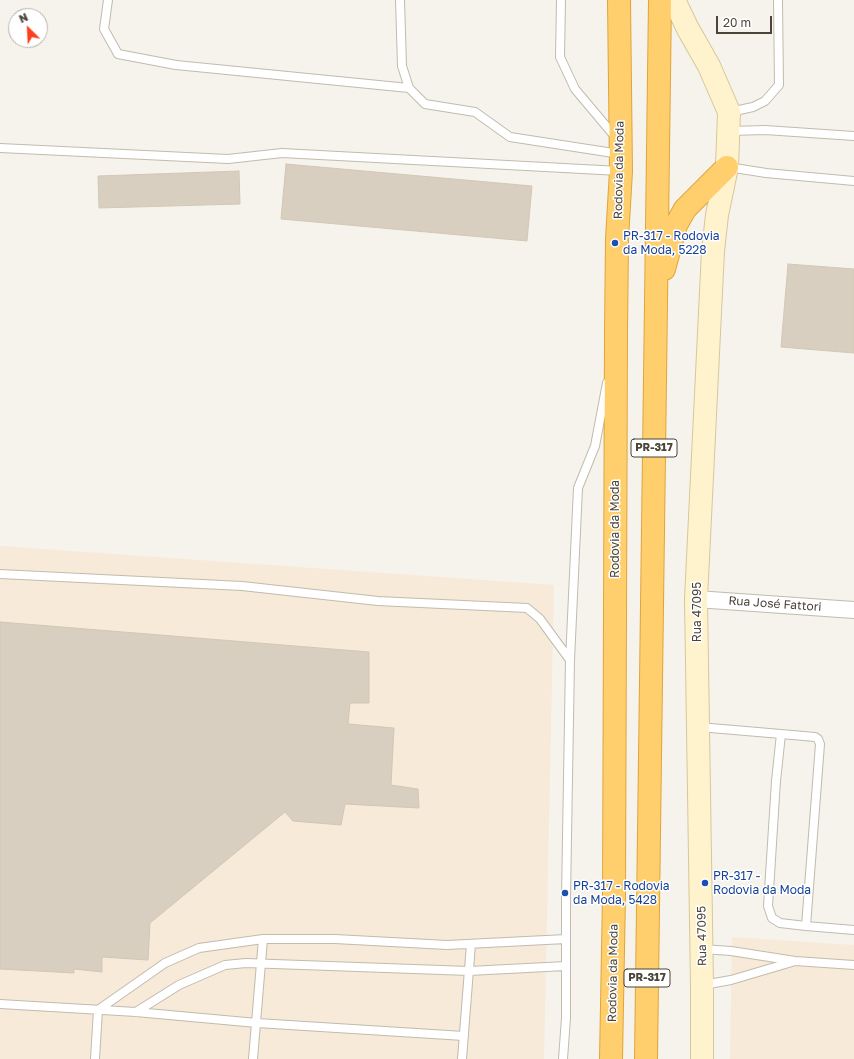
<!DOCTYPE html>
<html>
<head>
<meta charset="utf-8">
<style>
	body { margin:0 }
	#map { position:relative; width:854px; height:1059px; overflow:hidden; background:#f6f3ec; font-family:"Golos Text",sans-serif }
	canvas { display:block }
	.north { position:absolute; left:8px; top:8px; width:40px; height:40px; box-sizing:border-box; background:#fff; border:1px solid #b7b4b0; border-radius:50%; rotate:336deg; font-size:11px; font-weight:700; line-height:16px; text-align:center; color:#4b4439 }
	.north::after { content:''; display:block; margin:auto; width:14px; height:18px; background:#fc3f1d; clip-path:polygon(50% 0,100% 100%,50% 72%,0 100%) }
	.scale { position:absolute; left:716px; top:16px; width:56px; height:18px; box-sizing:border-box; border:2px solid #4b4439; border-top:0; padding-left:5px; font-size:12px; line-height:14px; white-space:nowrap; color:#4b4439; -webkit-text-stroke:3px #fff; paint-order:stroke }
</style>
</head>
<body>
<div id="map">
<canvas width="854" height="1059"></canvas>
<div class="north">N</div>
<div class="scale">20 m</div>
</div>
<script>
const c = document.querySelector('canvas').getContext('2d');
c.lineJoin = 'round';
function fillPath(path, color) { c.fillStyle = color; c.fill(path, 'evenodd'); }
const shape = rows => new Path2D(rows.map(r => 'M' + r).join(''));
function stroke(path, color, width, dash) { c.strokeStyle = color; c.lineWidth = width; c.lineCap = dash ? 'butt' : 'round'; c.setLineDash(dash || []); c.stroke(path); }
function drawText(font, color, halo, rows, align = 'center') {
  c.font = font + ' "Golos Text",sans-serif'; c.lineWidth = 3; c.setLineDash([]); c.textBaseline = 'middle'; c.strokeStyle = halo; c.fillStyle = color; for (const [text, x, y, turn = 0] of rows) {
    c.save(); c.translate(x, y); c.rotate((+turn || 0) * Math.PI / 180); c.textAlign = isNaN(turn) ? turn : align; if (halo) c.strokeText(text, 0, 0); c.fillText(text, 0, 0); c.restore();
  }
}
fillPath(shape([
	[0,546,554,585,544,1059,0,1059],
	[732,937,854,945,854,1059,730,1059]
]), '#f7ead8');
const building = shape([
	[286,164,532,186,527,241,281,219,286,164],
	[239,171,240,204,99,208,98,176,239,171],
	[788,264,854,269,854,353,781,347,788,264],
	[0,622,369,652,369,703,350,703,348,724,394,728,391,785,418,789,419,808,345,804,341,825,293,821,285,812,150,923,148,960,102,957,102,972,74,969,74,973,0,969,0,622]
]);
fillPath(building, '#d8cfc1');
stroke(building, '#d3c7b4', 1);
const lane = shape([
	[108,0,104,29,118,54,176,65,409,88],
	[400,0,402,66,409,88,425,104,475,112,510,137,620,154],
	[561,0,560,57,575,89,617,139],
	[730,112,753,107,765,101,779,85,778,0],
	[730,131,765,130,854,136],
	[0,148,228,159,282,153,620,171],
	[728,167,766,173,854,181],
	[0,574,242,586,378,601,527,608,540,619,570,660],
	[699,727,781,734,815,737,818,739,820,744,806,926,780,923,772,918,768,906,776,781,781,734],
	[806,926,854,930],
	[702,949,731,951,795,961,854,965],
	[703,985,731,980,792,962],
	[0,1004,136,1012,257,1023,464,1036],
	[98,1010,165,963,199,948,263,939,335,939,447,945,566,939],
	[136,1012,179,985,225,965,246,963,469,971,566,966],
	[95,1059,98,1010],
	[253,1059,263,939],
	[462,1059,471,944],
	[563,1059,566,1018,566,897,570,660,578,488,595,446,607,383]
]);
const street = shape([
	[696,599,854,610]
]);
const secondary = shape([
	[674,0,688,29,709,66,729,112,727,167,717,215,713,251,696,599,702,986,702,1059]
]);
const highway = shape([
	[664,269,676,225,685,209,727,167],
	[611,1059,614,896,616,333,617,239,621,171,619,0],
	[646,1059,660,0]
]);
stroke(lane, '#c2bbae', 10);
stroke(street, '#c2bbae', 18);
stroke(secondary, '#d6c79b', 24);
stroke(highway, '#e0a43c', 24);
stroke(lane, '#fff', 8);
stroke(street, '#fff', 16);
stroke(secondary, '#fff3cd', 22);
stroke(highway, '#ffcf6e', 22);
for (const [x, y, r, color] of [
	[615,243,4,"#1a4fb4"],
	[705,883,4,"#1a4fb4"],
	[565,893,4,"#1a4fb4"]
]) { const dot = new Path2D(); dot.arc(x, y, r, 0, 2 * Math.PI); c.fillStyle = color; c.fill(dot); stroke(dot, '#fff', 1.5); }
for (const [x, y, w] of [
	[654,448,46],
	[647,978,46]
]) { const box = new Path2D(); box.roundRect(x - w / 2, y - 9, w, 18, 3); c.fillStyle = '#fff'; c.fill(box); stroke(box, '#4b4439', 1); }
drawText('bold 11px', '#4b4439', null, [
	["PR-317",654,448],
	["PR-317",647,978]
]);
drawText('12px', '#4b4439', '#fff', [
	["Rodovia da Moda",619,170,-89],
	["Rodovia da Moda",615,529,-90],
	["Rua José Fattori",775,604,4],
	["Rua 47095",697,612,-90],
	["Rua 47095",702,936,-91],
	["Rodovia da Moda",613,973,-89]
]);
drawText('12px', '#164399', '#fff', [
	["PR-317 - Rodovia",623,236],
	["da Moda, 5228",623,250],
	["PR-317 -",713,876],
	["Rodovia da Moda",713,890],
	["PR-317 - Rodovia",573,886],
	["da Moda, 5428",573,900]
], 'left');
</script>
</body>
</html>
